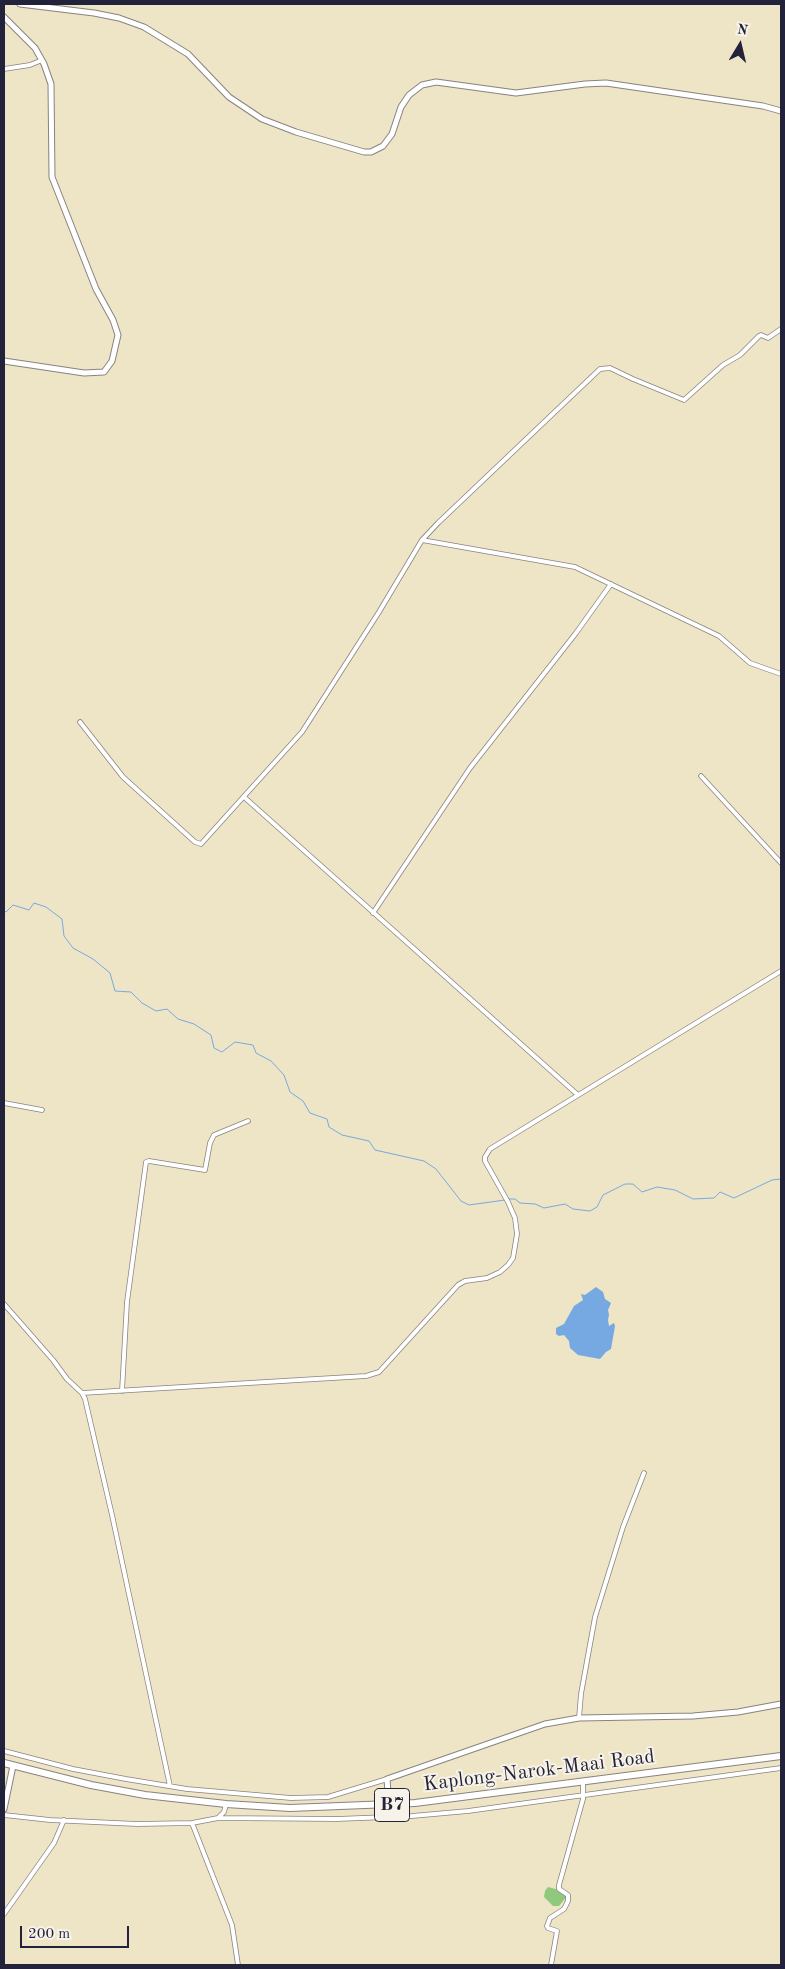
<!DOCTYPE html>
<html>
<head>
<meta charset="utf-8">
<style>
	body { margin:0 }
	#map { position:relative; width:785px; height:1969px; overflow:hidden; background:#eee4c6; font-family:"Old Standard TT",serif }
	canvas { display:block }
	.frame { position:absolute; inset:0; border:5px solid #22223b; pointer-events:none }
	.north { position:absolute; left:715px; top:20px; width:50px; height:50px; -webkit-text-stroke:4px #f7f3e8; paint-order:stroke; rotate:9deg; font-size:14px; font-weight:700; line-height:20px; text-align:center; color:#22223b }
	.north::after { content:''; display:block; margin:auto; width:18px; height:22px; background:#22223b; clip-path:polygon(50% 0,100% 100%,50% 72%,0 100%) }
	.scale { position:absolute; left:20px; top:1926px; width:109px; height:22px; box-sizing:border-box; border:2px solid #22223b; border-top:0; padding-left:6px; font-size:15px; line-height:18px; white-space:nowrap; color:#22223b; -webkit-text-stroke:4px #f7f3e8; paint-order:stroke }
</style>
</head>
<body>
<div id="map">
<canvas width="785" height="1969"></canvas>
<div class="frame"></div>
<div class="north">N</div>
<div class="scale">200 m</div>
</div>
<script>
const c = document.querySelector('canvas').getContext('2d');
c.lineJoin = 'round';
function fillPath(path, color) { c.fillStyle = color; c.fill(path, 'evenodd'); }
const shape = rows => new Path2D(rows.map(r => 'M' + r).join(''));
function stroke(path, color, width, dash) { c.strokeStyle = color; c.lineWidth = width; c.lineCap = dash ? 'butt' : 'round'; c.setLineDash(dash || []); c.stroke(path); }
function drawText(font, color, halo, rows, align = 'center') {
  c.font = font + ' "Old Standard TT",serif'; c.lineWidth = 4; c.setLineDash([]); c.textBaseline = 'middle'; c.strokeStyle = halo; c.fillStyle = color; for (const [text, x, y, turn = 0] of rows) {
    c.save(); c.translate(x, y); c.rotate((+turn || 0) * Math.PI / 180); c.textAlign = isNaN(turn) ? turn : align; if (halo) c.strokeText(text, 0, 0); c.fillText(text, 0, 0); c.restore();
  }
}
fillPath(shape([
	[548,1887,563,1891,568,1895,559,1906,553,1906,544,1897,545,1891]
]), '#90c97d');
fillPath(shape([
	[596,1287,603,1292,605,1299,611,1303,608,1310,609,1315,608,1320,609,1326,614,1323,615,1326,611,1349,606,1352,600,1359,578,1355,570,1348,569,1341,564,1335,559,1336,556,1334,556,1328,564,1324,574,1306,583,1300,581,1294,585,1295]
]), '#76a9e2');
stroke(shape([
	[4,911,6,912,13,905,29,910,34,903,46,907,62,919,64,936,73,948,93,959,110,973,115,991,131,992,142,1003,156,1011,167,1009,178,1019,194,1024,211,1035,214,1048,222,1052,235,1042,253,1045,256,1053,271,1061,284,1075,290,1092,303,1101,310,1113,327,1119,329,1127,342,1135,369,1141,375,1150,424,1161,436,1169,461,1201,469,1205,505,1200],
	[509,1199,515,1199,520,1203,535,1204,544,1208,565,1204,573,1209,590,1211,597,1207,603,1195,625,1184,633,1184,642,1192,657,1187,675,1190,693,1199,714,1198,720,1192,734,1198,772,1180,781,1179]
]), '#76a9e2', 1);
const street = shape([
	[4,69,30,65,42,60],
	[422,540,438,523,600,369,610,368,633,379,684,400,723,365,740,355,759,336,761,335,768,338,781,329],
	[80,722,123,777,195,842,201,844,302,732,379,612,422,540,575,567,719,636,750,663,781,674],
	[701,776,781,863],
	[244,797,578,1095],
	[373,913,470,768,576,633,611,584],
	[4,1103,42,1110],
	[4,1304,53,1360,67,1379,82,1393,85,1399,112,1515,170,1786],
	[122,1391,127,1302,146,1162,149,1161,205,1170,210,1143,214,1135,248,1121],
	[82,1393,366,1376,379,1372,458,1285,465,1281,487,1278,500,1272,508,1265,513,1258,517,1234,515,1218,508,1202,485,1161,485,1157,490,1149,781,971],
	[579,1718,581,1694,595,1617,623,1527,644,1473],
	[4,1751,73,1769,126,1779,187,1789,291,1798,328,1797,387,1779],
	[226,1804,224,1812,218,1818,192,1823,232,1925,238,1965],
	[4,1815,50,1820,137,1824,192,1823],
	[218,1818,337,1819,412,1816,468,1811,781,1768],
	[4,1914,54,1843,64,1820],
	[551,1965,557,1931,548,1928,547,1926,550,1918,564,1909,568,1901,568,1895,559,1889,559,1885,583,1799,583,1781]
]);
const secondary = shape([
	[20,4,94,13,119,18,144,27,188,54,229,97,262,119,296,132,364,152,371,152,383,146,392,134,401,107,409,95,422,85,436,82,516,93,585,84,606,83,763,106,781,111],
	[4,17,35,48,44,64,51,84,52,177,96,289,113,320,118,335,112,361,104,372,84,373,4,361],
	[389,1805,387,1779,545,1724,579,1718,693,1716,738,1712,781,1704],
	[4,1809,13,1766]
]);
const highway = shape([
	[4,1763,91,1785,145,1795,226,1804,290,1808,415,1803,781,1756]
]);
stroke(street, '#888380', 5.5);
stroke(secondary, '#888380', 7);
stroke(highway, '#888380', 8);
stroke(street, '#fff', 4);
stroke(secondary, '#fff', 5);
stroke(highway, '#fff', 6);
for (const [x, y, w] of [
	[392,1805,35]
]) { const box = new Path2D(); box.roundRect(x - w / 2, y - 16.5, w, 33, 4); c.fillStyle = '#f7f3e8'; c.fill(box); stroke(box, '#22223b', 1); }
drawText('bold 19px', '#22223b', null, [
	["B7",392,1805]
]);
drawText('20px', '#22223b', '#f7f3e8', [
	["Kaplong-Narok-Maai Road",539,1771,-7]
]);
</script>
</body>
</html>
